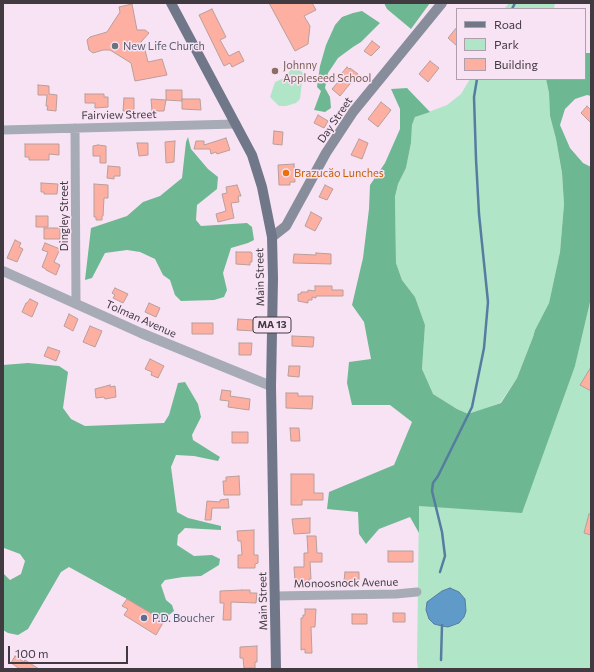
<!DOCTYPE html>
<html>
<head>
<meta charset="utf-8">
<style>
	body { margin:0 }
	#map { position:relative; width:594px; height:672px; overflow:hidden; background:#f8e3f5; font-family:Commissioner,sans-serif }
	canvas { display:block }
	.frame { position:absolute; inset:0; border:4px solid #423a41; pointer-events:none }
	.legend { position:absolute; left:456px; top:8px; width:130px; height:72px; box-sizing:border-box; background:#f8e3f5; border:1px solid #af9fad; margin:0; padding:5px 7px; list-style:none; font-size:12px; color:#423a41 }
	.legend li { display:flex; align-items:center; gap:8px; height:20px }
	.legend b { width:20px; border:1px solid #af9fad }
	.scale { position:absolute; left:8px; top:646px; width:120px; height:18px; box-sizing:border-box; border:2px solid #423a41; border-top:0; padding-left:5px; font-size:12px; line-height:14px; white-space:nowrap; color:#423a41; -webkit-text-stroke:3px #f8e3f5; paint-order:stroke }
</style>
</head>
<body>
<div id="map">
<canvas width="594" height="672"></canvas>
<div class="frame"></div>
<ul class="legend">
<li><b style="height:5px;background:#707788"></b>Road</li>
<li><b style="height:11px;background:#b1e5c8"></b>Park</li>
<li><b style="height:11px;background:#fdafa2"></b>Building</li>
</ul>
<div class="scale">100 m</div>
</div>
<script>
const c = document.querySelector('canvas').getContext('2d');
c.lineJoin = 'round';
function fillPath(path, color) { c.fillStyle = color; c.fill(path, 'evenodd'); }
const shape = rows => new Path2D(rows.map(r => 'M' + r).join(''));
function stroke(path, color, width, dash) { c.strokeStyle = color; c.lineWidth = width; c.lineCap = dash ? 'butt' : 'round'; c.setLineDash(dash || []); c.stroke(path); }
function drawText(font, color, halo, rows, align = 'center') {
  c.font = font + ' Commissioner,sans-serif'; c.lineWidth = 3; c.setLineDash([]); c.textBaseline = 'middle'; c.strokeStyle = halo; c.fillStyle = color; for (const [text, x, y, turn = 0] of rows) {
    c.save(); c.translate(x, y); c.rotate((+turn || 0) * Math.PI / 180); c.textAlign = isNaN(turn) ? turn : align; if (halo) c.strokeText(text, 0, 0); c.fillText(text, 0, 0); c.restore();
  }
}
fillPath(shape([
	[509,3,555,3,554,9,504,9],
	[295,65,303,73,300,99,296,103,286,106,279,106,270,97,275,82,284,78],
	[470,79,546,79,549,93,550,116,556,139,562,173,564,204,560,252,549,303,535,330,533,337,517,378,500,403,468,415,457,409,431,393,422,369,425,325,415,297,402,280,396,263,395,198,398,184,406,168,411,143,412,125,415,117,447,105,461,94],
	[591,298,591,669,418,669,417,660,419,506,575,366]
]), '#b1e5c8');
fillPath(shape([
	[384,3,430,3,411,29,387,9],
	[362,11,380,23,361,42,353,47,338,58,328,73,325,88,330,97,331,108,325,112,314,110,321,91,317,87,320,66,326,45,335,25,342,17,353,13],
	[585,53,591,53,591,96,587,95,575,99,565,109,560,125,570,148,583,163,591,167,591,298,575,366,522,513,419,506,419,533,410,517,379,529,366,544,359,534,358,512,327,509,329,492,394,465,412,422,390,405,352,405,347,383,349,362,371,359,364,322,352,305,363,258,369,209,370,185,385,163,400,129,400,109,391,89,407,88,430,112,415,117,412,125,411,143,406,168,398,184,395,197,396,263,402,280,415,297,425,325,422,369,433,394,457,409,468,414,501,403,517,378,533,337,535,330,549,303,560,252,564,204,562,173,556,139,550,116,549,93,546,79,585,79],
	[188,137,191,149,208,169,218,177,217,189,197,205,196,220,201,226,247,223,252,227,254,240,248,243,231,248,223,273,227,290,224,297,214,300,181,301,175,295,170,280,163,275,155,259,140,252,127,250,105,253,92,278,85,280,91,228,127,216,143,202,160,196,182,178,186,142],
	[28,363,59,366,68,372,63,408,71,419,85,426,164,423,169,415,178,383,185,382,198,404,201,417,192,435,193,440,220,457,218,461,194,456,176,455,171,467,177,512,188,518,221,526,221,530,185,528,178,535,177,545,194,556,212,555,220,559,219,565,201,576,183,577,165,580,161,585,166,600,172,605,174,611,165,618,164,622,127,599,69,567,61,572,28,629,18,635,8,633,3,630,3,573,10,580,21,574,25,561,20,554,4,548,3,550,3,365]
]), '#6db892');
const water = shape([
	[450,588,459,592,465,599,466,611,464,617,459,623,448,627,442,626,434,624,429,619,426,610,427,602,442,591,450,588]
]);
fillPath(water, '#5f9ac9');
stroke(water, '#567da0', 1);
stroke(shape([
	[512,9,515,3],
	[440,572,445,556,442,532,432,491,433,483,438,476,472,407,484,348,488,302,479,214,476,159,474,97,477,79],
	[441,660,442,625]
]), '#567da0', 2.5);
const building = shape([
	[269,3,312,3,316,10,304,16,310,26,308,44,295,51,269,3],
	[132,4,137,30,145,30,149,33,134,50,145,50,148,62,162,59,167,75,135,81,131,63,110,50,103,50,93,53,89,50,87,40,90,37,107,32,120,12,119,7,132,4],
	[212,9,226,37,220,40,229,56,239,51,244,61,232,67,230,63,224,66,199,15,212,9],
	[457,27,457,46,448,38,457,27],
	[372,41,380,47,371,56,364,51,372,41],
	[430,61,439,68,428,82,419,74,430,61],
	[347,67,349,69,350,68,358,74,340,96,332,89,339,81,337,79,347,67],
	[38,85,49,86,49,94,57,95,56,111,47,110,48,106,46,106,47,95,38,95,38,85],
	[166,90,182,90,182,101,166,100,164,111,152,111,151,99,166,100,166,90],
	[85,94,104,94,104,97,108,97,108,107,95,108,95,103,85,103,85,94],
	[124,98,134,98,134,112,123,111,124,98],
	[182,99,200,99,201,110,182,109,182,99],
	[381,102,391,110,378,127,368,119,381,102],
	[587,106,591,110,591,123,581,113,587,106],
	[318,115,328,121,324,128,314,123,318,115],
	[274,131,283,132,282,145,273,144,274,131],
	[226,138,230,150,217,154,216,152,211,154,210,149,194,149,196,141,204,141,204,145,226,138],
	[359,139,368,143,362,159,351,155,359,139],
	[175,141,174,162,166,163,165,142,175,141],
	[137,143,148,143,148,155,139,156,137,143],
	[25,144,59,144,59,155,49,154,49,160,29,160,29,157,25,157,25,144],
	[98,145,106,146,106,163,100,163,100,156,93,156,93,146,98,145],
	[294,164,295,182,290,182,290,185,279,185,278,165,294,164],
	[108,166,120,167,120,176,114,176,114,179,107,178,108,166],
	[41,183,58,184,57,194,44,194,44,192,41,192,41,183],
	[94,184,108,185,108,198,104,198,103,216,102,216,102,220,96,220,96,217,94,217,94,184],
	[237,185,241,196,238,196,239,202,231,203,234,218,218,222,216,214,226,211,222,194,227,193,226,187,237,185],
	[325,185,333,189,327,200,319,197,325,185],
	[311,212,322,218,315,231,305,226,311,212],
	[36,216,48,216,48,227,36,227,36,216],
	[44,228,60,228,60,239,44,239,44,228],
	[15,240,21,243,19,247,23,249,17,262,7,258,15,240],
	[45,243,60,249,54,262,60,265,56,275,46,270,46,269,42,267,48,252,42,250,45,243],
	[236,252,251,252,252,253,252,262,250,262,250,265,236,264,236,252],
	[316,253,331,254,331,264,293,263,294,254,316,255,316,253],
	[315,286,332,286,332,290,343,290,343,296,316,296,316,298,312,297,312,300,308,300,308,303,298,301,298,294,301,294,301,292,308,292,308,290,315,291,315,286],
	[115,288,128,294,123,303,113,298,115,295,112,293,115,288],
	[30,299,38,303,32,317,22,312,26,303,27,303,30,299],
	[149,303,160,308,156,317,145,312,149,303],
	[69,314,78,319,73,331,64,326,69,314],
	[238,319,254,320,254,331,237,330,238,319],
	[192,323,213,323,213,334,192,334,192,323],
	[90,326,102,331,95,347,83,342,90,326],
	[292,336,314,337,313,347,292,346,292,336],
	[239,343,252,343,251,355,239,355,239,343],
	[48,347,60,351,56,361,44,356,48,347],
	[150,359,164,366,158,378,151,375,152,372,145,369,150,359],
	[289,366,300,366,299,377,288,376,289,366],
	[591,367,591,391,580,385,591,367],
	[110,385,110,387,115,386,116,397,105,399,104,397,96,398,95,389,110,385],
	[222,390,231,391,230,396,250,399,249,410,228,407,229,401,220,400,222,390],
	[286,393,298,393,298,396,313,396,312,409,286,408,286,393],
	[290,428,299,428,300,441,291,441,290,428],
	[232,432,248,432,248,443,232,443,232,432],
	[291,474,314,474,314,493,323,493,323,500,302,500,302,505,291,505,291,474],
	[239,476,240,495,224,495,223,481,226,481,226,477,239,476],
	[228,499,229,508,212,508,211,520,205,520,207,501,220,502,220,500,228,499],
	[589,514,591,514,591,535,584,533,589,514],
	[310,518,310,533,294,534,292,519,310,518],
	[254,530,254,555,258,555,258,563,255,564,255,568,238,568,238,555,242,555,241,541,238,541,237,531,254,530],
	[307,536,316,536,317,553,322,553,322,562,310,562,311,579,309,579,309,582,295,582,294,567,304,567,304,553,308,553,307,536],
	[388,551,413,551,413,562,388,562,388,551],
	[345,572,359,572,359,582,344,581,345,572],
	[242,590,250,590,250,593,257,593,256,603,231,602,231,620,223,620,224,603,220,603,220,591,242,590],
	[127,599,164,621,156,635,124,615,128,609,122,606,127,599],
	[305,609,316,609,315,627,311,627,312,653,305,653,305,649,301,650,301,618,303,618,303,615,305,615,305,609],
	[393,613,405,613,405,622,393,622,393,613],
	[352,614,367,614,367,624,352,624,352,614],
	[257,646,257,662,255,662,255,668,244,668,243,658,240,658,240,647,257,646],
	[15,656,24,662,25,660,39,669,20,669,11,663,15,656]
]);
fillPath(building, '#fdafa2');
stroke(building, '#ba9e9a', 1);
stroke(shape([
	[75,128,76,304],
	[3,130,236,124],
	[275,596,396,594,417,592]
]), '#a7abb5', 9);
stroke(shape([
	[3,271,141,333,271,386]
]), '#a7abb5', 10);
stroke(shape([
	[272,237,286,226,326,153,353,112,442,3]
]), '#878d9b', 10);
stroke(shape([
	[171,3,252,155,262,187,272,237,273,278,271,386,276,669]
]), '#707788', 10);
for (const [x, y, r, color] of [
	[115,46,4,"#6b7280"],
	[275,71,4,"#8d6e63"],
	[286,173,4,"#e8710a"],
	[144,618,4,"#5c6f8a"]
]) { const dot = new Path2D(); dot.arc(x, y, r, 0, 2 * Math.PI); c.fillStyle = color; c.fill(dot); stroke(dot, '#f8e3f5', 1.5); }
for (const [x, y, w] of [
	[272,325,38]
]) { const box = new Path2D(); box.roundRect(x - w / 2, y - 8, w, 16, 3); c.fillStyle = '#f8e3f5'; c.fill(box); stroke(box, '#423a41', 1); }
drawText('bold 10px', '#423a41', null, [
	["MA 13",272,325]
]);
drawText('11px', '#5b616d', '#f8e3f5', [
	["New Life Church",123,46]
], 'left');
drawText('11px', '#785e54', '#f8e3f5', [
	["Johnny",283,65],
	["Appleseed School",283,78]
], 'left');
drawText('11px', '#423a41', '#f8e3f5', [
	["Fairview Street",119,115,-1],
	["Day Street",335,120,-56],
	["Dingley Street",64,216,-90],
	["Main Street",260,277,-91],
	["Tolman Avenue",141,319,24],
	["Monoosnock Avenue",346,583,-1],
	["Main Street",263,601,-91]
]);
drawText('11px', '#c56008', '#f8e3f5', [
	["Brazucăo Lunches",294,173]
], 'left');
drawText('11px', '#4e5e75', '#f8e3f5', [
	["P.D. Boucher",152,618]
], 'left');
</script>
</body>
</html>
